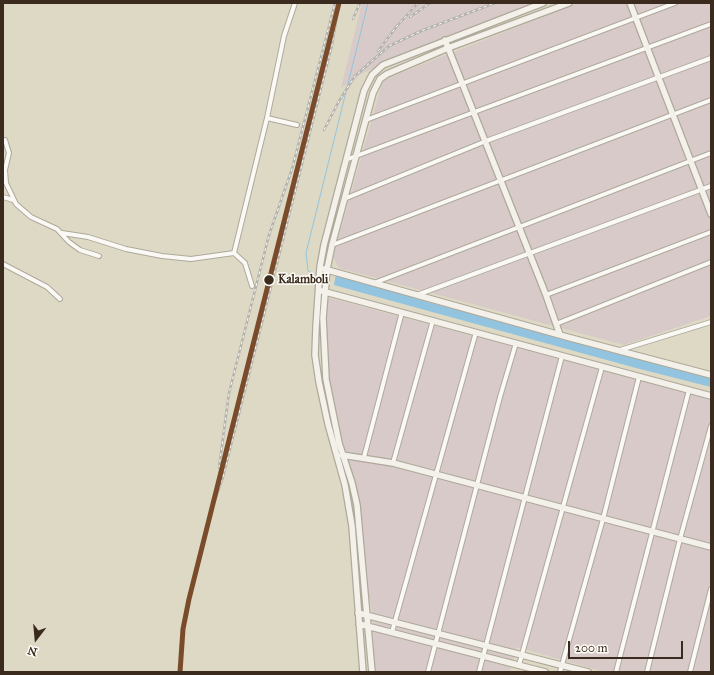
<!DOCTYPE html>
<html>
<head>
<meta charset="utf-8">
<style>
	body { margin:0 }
	#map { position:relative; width:714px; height:675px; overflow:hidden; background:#ded9c4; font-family:"IM FELL Great Primer",serif }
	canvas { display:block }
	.frame { position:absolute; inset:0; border:4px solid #3b2a1e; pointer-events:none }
	.north { position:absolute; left:16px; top:619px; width:40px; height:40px; -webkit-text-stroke:3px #fdfcf7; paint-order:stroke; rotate:196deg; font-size:11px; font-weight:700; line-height:16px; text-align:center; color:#3b2a1e }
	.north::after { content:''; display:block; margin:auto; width:14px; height:18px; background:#3b2a1e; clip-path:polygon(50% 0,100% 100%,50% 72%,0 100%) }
	.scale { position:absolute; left:568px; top:641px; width:115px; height:18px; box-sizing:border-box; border:2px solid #3b2a1e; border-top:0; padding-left:5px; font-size:12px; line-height:14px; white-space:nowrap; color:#3b2a1e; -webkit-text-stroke:3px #fdfcf7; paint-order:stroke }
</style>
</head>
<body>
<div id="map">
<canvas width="714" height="675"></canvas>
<div class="frame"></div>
<div class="north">N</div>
<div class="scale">200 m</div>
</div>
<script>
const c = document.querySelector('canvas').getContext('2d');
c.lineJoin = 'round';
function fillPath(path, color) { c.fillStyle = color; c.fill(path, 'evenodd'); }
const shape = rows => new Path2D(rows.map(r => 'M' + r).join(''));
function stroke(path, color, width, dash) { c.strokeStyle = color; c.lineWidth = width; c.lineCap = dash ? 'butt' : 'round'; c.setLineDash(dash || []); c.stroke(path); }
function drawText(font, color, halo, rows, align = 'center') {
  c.font = font + ' "IM FELL Great Primer",serif'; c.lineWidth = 3; c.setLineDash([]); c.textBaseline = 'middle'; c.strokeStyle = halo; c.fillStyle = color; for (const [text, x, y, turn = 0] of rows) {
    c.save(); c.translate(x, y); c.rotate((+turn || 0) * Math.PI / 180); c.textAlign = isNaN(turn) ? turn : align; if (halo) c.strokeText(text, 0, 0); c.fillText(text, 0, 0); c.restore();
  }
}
fillPath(shape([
	[362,3,542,3,381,65,361,74,341,88],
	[578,3,711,3,711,316,624,345,339,268,333,257,382,83,388,78],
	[326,297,711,399,711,672,604,672,517,647,510,672,375,672,372,612,332,412,324,342]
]), '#d7cac8');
fillPath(shape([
	[336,274,431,303,711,377,711,387,636,368,334,285]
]), '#92c4df');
stroke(shape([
	[314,274,308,271,306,253,368,3]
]), '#92c4df', 1);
const street = shape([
	[267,118,284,36,295,3],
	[366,120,675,3],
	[5,140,9,153,5,170,6,183,16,204,31,217,57,229,69,242,80,250,99,256],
	[348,159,711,24],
	[3,197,13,200],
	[344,199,486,141,711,58],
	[62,233,88,237,126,249,162,256,191,259,234,253,245,263,252,286],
	[332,245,711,100],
	[234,253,267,118,297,125],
	[3,264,47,287,60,299],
	[374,283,711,153],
	[417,295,711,186],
	[546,295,711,232],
	[556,324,711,262],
	[620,350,711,322],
	[364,457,402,312],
	[393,463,433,320],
	[392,632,476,332],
	[519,665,602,367],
	[428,672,500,397,516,343],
	[479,672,562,356],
	[560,672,603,519,639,377],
	[616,672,689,390],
	[647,672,680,539,711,426],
	[690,672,711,589]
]);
const secondary = shape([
	[630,3,711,214],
	[445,40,546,295,560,335],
	[324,269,567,337,711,375],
	[322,291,711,396],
	[342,455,393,463,711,547],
	[358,613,588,672],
	[359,624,545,672],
	[363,672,352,526,345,485,328,424,319,382,315,355,316,327,320,267,324,245,364,91,372,75,383,65,543,3],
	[372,672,357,505,352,483,339,443,326,379,323,318,327,269,332,245,373,93,380,79,387,74,448,48,569,3]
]);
stroke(street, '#aea99a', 6);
stroke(secondary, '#aea99a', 8);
stroke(street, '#faf9f6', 4);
stroke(secondary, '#f4f1eb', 5.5);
const rail = shape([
	[410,17,430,3],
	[353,19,360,3],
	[378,51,397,26,418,3],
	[324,130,339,101,355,76,389,46,421,31,495,3],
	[219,468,229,393,269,235,292,169,335,3],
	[211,511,223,477,332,45,339,3]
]);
stroke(rail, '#b4b2ad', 2.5);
stroke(rail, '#fdfcf7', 1, [3]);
stroke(shape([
	[180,672,183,629,189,599,339,3]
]), '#7a4b2a', 5);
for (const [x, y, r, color] of [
	[269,280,5.5,"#3b2a1e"]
]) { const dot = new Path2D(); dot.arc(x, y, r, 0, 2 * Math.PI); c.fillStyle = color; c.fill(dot); stroke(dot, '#fdfcf7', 1.5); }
drawText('bold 12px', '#3b2a1e', '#fdfcf7', [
	["Kalamboli",278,280]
], 'left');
</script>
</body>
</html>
